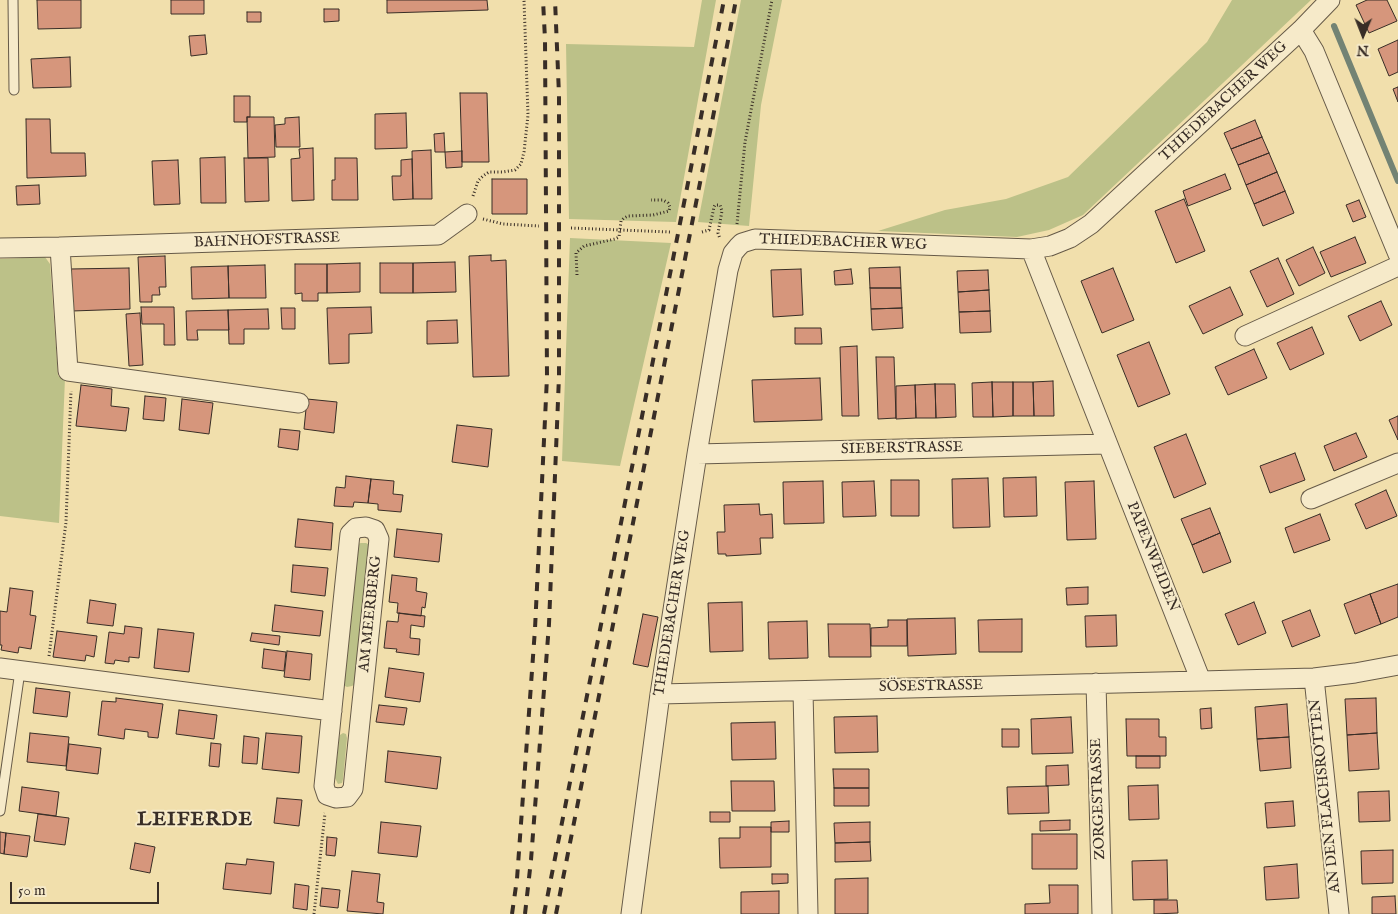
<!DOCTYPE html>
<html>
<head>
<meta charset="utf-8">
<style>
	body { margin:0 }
	#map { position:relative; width:1398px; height:914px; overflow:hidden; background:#f1dfac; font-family:"IM FELL English",serif }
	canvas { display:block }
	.north { position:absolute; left:1338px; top:10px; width:50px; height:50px; -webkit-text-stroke:4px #f6eac9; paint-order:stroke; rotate:181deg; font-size:14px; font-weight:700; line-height:20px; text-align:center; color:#382d26 }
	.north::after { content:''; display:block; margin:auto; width:18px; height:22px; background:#382d26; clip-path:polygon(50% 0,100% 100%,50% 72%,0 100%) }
	.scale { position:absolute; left:10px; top:882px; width:149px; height:22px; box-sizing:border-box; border:2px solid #382d26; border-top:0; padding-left:6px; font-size:15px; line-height:18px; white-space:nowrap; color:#382d26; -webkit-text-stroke:4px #f6eac9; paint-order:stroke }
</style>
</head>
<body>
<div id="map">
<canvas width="1398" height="914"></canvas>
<div class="north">N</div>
<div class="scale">50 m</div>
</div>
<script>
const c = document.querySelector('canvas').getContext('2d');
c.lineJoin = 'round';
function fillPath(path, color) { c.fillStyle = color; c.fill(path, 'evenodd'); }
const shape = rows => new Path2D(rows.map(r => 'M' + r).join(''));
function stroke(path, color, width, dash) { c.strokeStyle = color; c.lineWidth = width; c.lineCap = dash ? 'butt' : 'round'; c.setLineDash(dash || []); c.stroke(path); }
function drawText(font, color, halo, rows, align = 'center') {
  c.font = font + ' "IM FELL English",serif'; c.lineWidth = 4; c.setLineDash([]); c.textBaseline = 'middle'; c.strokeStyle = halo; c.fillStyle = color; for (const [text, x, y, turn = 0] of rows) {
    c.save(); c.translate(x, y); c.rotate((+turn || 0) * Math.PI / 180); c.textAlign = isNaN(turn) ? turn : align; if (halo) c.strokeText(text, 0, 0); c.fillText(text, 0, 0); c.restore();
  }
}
fillPath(shape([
	[702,0,716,0,676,222,569,219,566,44,694,47],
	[741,0,782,0,761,105,749,226,698,222],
	[1232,0,1311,0,1083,215,1049,230,1017,237,878,231,945,210,1006,199,1068,177,1207,42],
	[570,238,671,243,620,466,562,461],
	[45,257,50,264,58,376,65,378,59,523,0,516,0,259],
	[361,543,366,543,370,545,355,684,352,686,347,687,343,685,357,544],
	[343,733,346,734,347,738,343,779,342,783,338,784,335,778,339,739,340,735]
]), '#bcc188');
stroke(shape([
	[1334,26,1398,181]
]), '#738374', 6);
const building = shape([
	[37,0,81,0,81,28,38,29,37,0],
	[171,0,204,0,204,14,171,14,171,0],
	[387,0,487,0,488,10,387,13,387,0],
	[1367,0,1387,0,1397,21,1369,33,1356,5,1367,0],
	[324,9,339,9,339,21,324,22,324,9],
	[247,12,261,12,261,22,247,22,247,12],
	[205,35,207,54,191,56,189,36,205,35],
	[1398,40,1398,72,1389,76,1378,49,1398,40],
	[70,57,71,87,33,88,31,59,70,57],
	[1398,87,1398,102,1393,89,1398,87],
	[460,93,487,93,489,162,462,162,460,93],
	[234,96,250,96,250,117,247,117,247,122,234,122,234,96],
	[406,113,407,148,375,149,375,114,406,113],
	[247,117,274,117,275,157,248,158,247,117],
	[299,117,300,147,276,147,275,125,285,124,285,118,299,117],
	[26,119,50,119,51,153,85,153,86,176,27,178,26,119],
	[1255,120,1262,137,1231,149,1224,133,1255,120],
	[444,133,445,152,435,152,434,134,444,133],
	[1262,137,1269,153,1238,165,1231,149,1262,137],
	[313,148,314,200,292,201,291,159,300,158,299,149,313,148],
	[431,150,432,199,413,199,412,151,431,150],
	[462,151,462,167,446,168,445,152,462,151],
	[1269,153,1277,172,1246,185,1238,165,1269,153],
	[225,157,226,203,201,203,200,158,225,157],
	[244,158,268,158,269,201,245,202,244,158],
	[335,158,357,158,358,200,332,200,332,180,335,180,335,158],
	[412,159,413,199,393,200,392,176,401,176,401,160,412,159],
	[178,160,180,204,154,205,152,161,178,160],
	[1277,172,1285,191,1254,204,1246,185,1277,172],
	[1225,174,1231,189,1188,206,1183,191,1225,174],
	[492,179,527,179,527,214,492,214,492,179],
	[39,185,40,204,17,205,16,186,39,185],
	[1285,191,1294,213,1263,226,1254,204,1285,191],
	[1184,199,1205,251,1176,263,1155,211,1184,199],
	[1359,200,1366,217,1353,222,1346,205,1359,200],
	[1355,237,1366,263,1331,277,1320,252,1355,237],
	[1313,247,1325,273,1299,286,1286,260,1313,247],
	[491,255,491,261,506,260,509,376,473,377,469,256,491,255],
	[165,256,166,287,159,287,160,295,152,295,152,302,140,302,138,257,165,256],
	[1278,258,1294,294,1267,307,1250,271,1278,258],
	[455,262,456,292,413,293,413,263,455,262],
	[360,263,360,292,327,293,327,264,360,263],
	[380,263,413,263,413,293,380,293,380,263],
	[295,264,327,264,327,293,318,293,318,301,302,301,302,293,295,294,295,264],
	[265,265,266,298,229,298,228,266,265,265],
	[228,266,229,298,192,299,191,267,228,266],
	[900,267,901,288,870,288,869,268,900,267],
	[129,268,130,309,72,311,70,269,129,268],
	[1113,268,1134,320,1102,333,1081,281,1113,268],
	[801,269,803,315,773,317,771,270,801,269],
	[851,269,853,284,835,285,834,271,851,269],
	[988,270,989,290,958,292,957,271,988,270],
	[1230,287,1243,315,1203,334,1189,306,1230,287],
	[870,288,901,288,902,308,871,309,870,288],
	[989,290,990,311,959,312,958,292,989,290],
	[1381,301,1392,325,1360,341,1348,316,1381,301],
	[141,307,174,307,175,345,164,345,164,324,142,324,141,307],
	[371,307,372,333,349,334,349,363,329,364,327,308,371,307],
	[281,308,295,308,295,329,282,329,281,308],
	[902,308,903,328,872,330,871,309,902,308],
	[268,309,269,329,244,329,244,344,229,344,228,310,268,309],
	[228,310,229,330,197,330,198,340,187,340,186,311,228,310],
	[990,311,991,332,960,333,959,312,990,311],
	[140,313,143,365,129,366,126,314,140,313],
	[457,320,458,343,427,344,427,321,457,320],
	[1312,327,1324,354,1290,370,1277,343,1312,327],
	[795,328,821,328,822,344,795,344,795,328],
	[1149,342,1170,394,1138,407,1117,355,1149,342],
	[857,346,859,416,842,416,840,347,857,346],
	[1254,349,1267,378,1228,395,1215,367,1254,349],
	[876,357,894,357,896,418,878,419,876,357],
	[820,378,822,420,754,422,752,380,820,378],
	[1053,381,1054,416,1034,416,1033,382,1053,381],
	[992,382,1013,382,1013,416,993,417,992,382],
	[992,382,993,417,973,417,972,383,992,382],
	[1013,382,1033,382,1034,416,1013,416,1013,382],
	[935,384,936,418,916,418,915,385,935,384],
	[935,384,955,384,956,417,936,418,935,384],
	[81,385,112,389,111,406,129,408,126,431,76,426,81,385],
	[915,385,916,418,896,419,896,386,915,385],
	[145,396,166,398,164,421,143,419,145,396],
	[182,399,213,403,209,434,179,430,182,399],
	[307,399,337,402,334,433,304,429,307,399],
	[1398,416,1398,440,1389,420,1398,416],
	[457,425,492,429,488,467,452,462,457,425],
	[280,429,300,431,298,450,278,447,280,429],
	[1356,433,1367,457,1334,471,1324,446,1356,433],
	[1186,434,1206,484,1174,498,1154,447,1186,434],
	[1295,453,1305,480,1270,493,1260,466,1295,453],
	[346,476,371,479,368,503,354,502,353,507,334,506,336,487,345,488,346,476],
	[1036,477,1037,516,1004,517,1003,478,1036,477],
	[988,478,990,527,953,528,952,479,988,478],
	[371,479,394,481,393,494,403,495,401,512,378,510,378,504,368,503,371,479],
	[891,480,919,480,919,516,891,516,891,480],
	[823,481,824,523,784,524,783,482,823,481],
	[874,481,876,516,843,517,842,482,874,481],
	[1094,481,1096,539,1067,540,1065,482,1094,481],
	[1386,490,1397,516,1366,529,1355,504,1386,490],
	[759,504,760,515,772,514,773,538,760,538,761,554,726,556,726,554,718,554,717,532,725,532,724,505,759,504],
	[1210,508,1220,533,1192,545,1181,519,1210,508],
	[1320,514,1330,540,1294,553,1285,528,1320,514],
	[298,519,333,523,331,550,295,547,298,519],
	[397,529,442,534,439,562,394,557,397,529],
	[1220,533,1231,562,1203,573,1192,545,1220,533],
	[293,565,328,568,325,596,291,592,293,565],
	[392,575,417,578,416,591,427,593,425,608,422,607,421,616,397,613,398,603,389,602,392,575],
	[1398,584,1398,617,1381,624,1370,594,1398,584],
	[1088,587,1088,604,1067,605,1066,588,1088,587],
	[10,588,33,591,30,615,36,616,31,649,19,647,18,653,1,650,2,645,0,645,0,611,7,612,10,588],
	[1370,594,1381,624,1355,634,1344,604,1370,594],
	[90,600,116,604,113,626,87,623,90,600],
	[742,602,743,651,710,652,708,603,742,602],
	[1254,602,1266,633,1238,645,1225,614,1254,602],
	[275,605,323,611,320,636,272,631,275,605],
	[1310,610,1320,636,1292,647,1282,621,1310,610],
	[399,613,425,616,424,627,411,625,410,638,420,639,419,655,396,652,397,649,384,648,387,621,398,622,399,613],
	[643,614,658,617,648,667,633,664,643,614],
	[1116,615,1117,646,1086,647,1085,616,1116,615],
	[955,618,956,654,908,656,907,619,955,618],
	[1022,619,1022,652,979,652,978,620,1022,619],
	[888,620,907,620,907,646,871,646,871,628,888,627,888,620],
	[807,621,808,658,769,659,768,622,807,621],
	[828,624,870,624,871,657,829,657,828,624],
	[125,626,142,628,139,658,129,657,129,662,115,660,114,664,105,663,109,632,124,634,125,626],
	[158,629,194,633,189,672,154,668,158,629],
	[57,631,97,636,94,657,86,655,85,661,53,657,57,631],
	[252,633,280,636,279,645,250,641,252,633],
	[264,649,286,652,284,671,262,668,264,649],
	[287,651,312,654,310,680,284,677,287,651],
	[389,668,424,673,420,702,385,697,389,668],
	[36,688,70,692,67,717,33,713,36,688],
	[116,698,163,704,158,738,148,737,148,732,125,729,124,739,98,735,102,701,116,702,116,698],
	[1376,698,1377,733,1347,735,1345,699,1376,698],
	[1287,704,1289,737,1257,739,1255,707,1287,704],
	[379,705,407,708,404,725,376,722,379,705],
	[1211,708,1212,728,1201,729,1200,709,1211,708],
	[179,710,217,715,214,739,176,734,179,710],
	[877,716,878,752,835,753,834,717,877,716],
	[1071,717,1073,753,1032,754,1031,719,1071,717],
	[1126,719,1159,719,1159,737,1166,737,1166,756,1127,756,1126,719],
	[775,722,776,759,732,760,731,723,775,722],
	[1002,729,1019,729,1019,747,1002,747,1002,729],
	[30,733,69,737,66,766,27,762,30,733],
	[266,733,302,736,299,773,262,769,266,733],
	[1377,733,1379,769,1349,771,1347,735,1377,733],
	[244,736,259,738,257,764,242,763,244,736],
	[1289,737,1291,768,1260,771,1257,739,1289,737],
	[211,743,221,744,219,767,209,766,211,743],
	[69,744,101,748,98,774,66,770,69,744],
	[388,751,441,757,437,789,385,782,388,751],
	[1136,756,1160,756,1160,768,1136,768,1136,756],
	[1068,765,1069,785,1046,786,1046,766,1068,765],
	[833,769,869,769,869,788,834,788,833,769],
	[731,781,774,781,775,811,732,811,731,781],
	[1158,785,1159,819,1129,820,1128,786,1158,785],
	[1048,786,1049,813,1008,814,1007,787,1048,786],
	[22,787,59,792,56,816,19,811,22,787],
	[834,788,869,788,869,806,834,806,834,788],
	[1389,791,1390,821,1359,822,1358,792,1389,791],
	[277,798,302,800,299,826,274,823,277,798],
	[1293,801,1295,826,1267,828,1265,803,1293,801],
	[710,812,730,812,730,822,710,822,710,812],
	[38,814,69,818,65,845,34,841,38,814],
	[1070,820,1070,830,1040,831,1040,821,1070,820],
	[789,821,789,832,771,832,771,822,789,821],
	[381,822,421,826,417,857,378,853,381,822],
	[870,822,870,842,835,843,834,823,870,822],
	[740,827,771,827,771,867,720,868,719,838,740,838,740,827],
	[0,832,6,833,4,854,0,853,0,832],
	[6,833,30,836,27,857,4,854,6,833],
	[1032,834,1077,834,1077,869,1032,869,1032,834],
	[327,837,337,838,335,856,326,855,327,837],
	[870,842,871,861,835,862,835,843,870,842],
	[135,843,155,847,150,873,130,869,135,843],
	[1393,850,1393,883,1362,884,1361,851,1393,850],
	[247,859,274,862,271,894,223,889,226,863,246,865,247,859],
	[1167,860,1168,899,1133,900,1132,861,1167,860],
	[1297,864,1299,898,1266,900,1264,867,1297,864],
	[352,871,380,874,377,902,384,903,383,914,347,911,352,871],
	[772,874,788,874,788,883,772,884,772,874],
	[868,878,868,914,835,914,835,879,868,878],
	[295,884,309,886,307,910,293,908,295,884],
	[1049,885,1078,885,1078,914,1025,914,1025,904,1050,903,1049,885],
	[322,888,340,890,338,908,320,906,322,888],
	[779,891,779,914,741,914,741,892,779,891],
	[1395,896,1396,914,1372,914,1372,897,1395,896],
	[1154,900,1177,900,1178,913,1154,914,1154,900]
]);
fillPath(building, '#d6967c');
stroke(building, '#382d26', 1);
const lane = shape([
	[13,0,14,90],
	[0,811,20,671]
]);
const street = shape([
	[1301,30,1314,51,1398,254],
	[60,247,68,371,299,403],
	[0,248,60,247,438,235,467,214],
	[1031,249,1201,681,1314,678,1355,673,1398,665],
	[1245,336,1398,266],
	[697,454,1107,444],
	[1311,499,1398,463],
	[366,527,375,530,379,539,353,789,347,797,336,798,327,795,324,786,350,534,356,528,366,527],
	[0,668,332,711],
	[1314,678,1339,914],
	[1096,683,1102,914],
	[803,691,808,914],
	[660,694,1201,681],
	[631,914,660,694,697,454,728,270,733,253,738,247,742,243,755,239,1031,249,1050,246,1070,238,1091,224,1301,30,1330,0]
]);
stroke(lane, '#665a48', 11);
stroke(street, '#665a48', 21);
stroke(shape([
	[473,196,478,181,483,176,489,172,503,172,515,170,521,164,524,152,528,115,524,0],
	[483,219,503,224,539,226],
	[737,224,745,142,772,0],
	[571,228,670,232],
	[702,232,709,230,714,207,715,205,720,205,722,211,718,233,720,239],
	[577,275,576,253,584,246,615,239,619,237,621,221,624,218,628,216,653,215,669,211,670,207,668,203,663,200,651,200],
	[49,656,66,522,71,391],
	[314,914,325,813]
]), '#382d26', 3, [1, 2.5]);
stroke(lane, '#f6eac9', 9);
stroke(street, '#f6eac9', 19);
stroke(shape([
	[512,914,517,879,535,629,547,377,545,39,543,0],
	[525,914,531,860,549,624,559,376,559,95,555,0],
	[544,914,724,0],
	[556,914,736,0]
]), '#382d26', 4, [9, 9]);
drawText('15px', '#382d26', '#f6eac9', [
	["THIEDEBACHER WEG",1224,102,-43],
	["BAHNHOFSTRASSE",267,241,-2],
	["THIEDEBACHER WEG",843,243,2],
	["SIEBERSTRASSE",902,449,-1],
	["PAPENWEIDEN",1152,557,68],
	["THIEDEBACHER WEG",673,613,-81],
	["AM MEERBERG",371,614,-84],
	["SÖSESTRASSE",931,687,-1],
	["AN DEN FLACHSROTTEN",1326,796,-96],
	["ZORGESTRASSE",1099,799,-92]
]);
c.letterSpacing = '1px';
drawText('bold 20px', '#382d26', '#f6eac9', [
	["LEIFERDE",195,821]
]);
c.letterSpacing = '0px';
</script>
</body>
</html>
